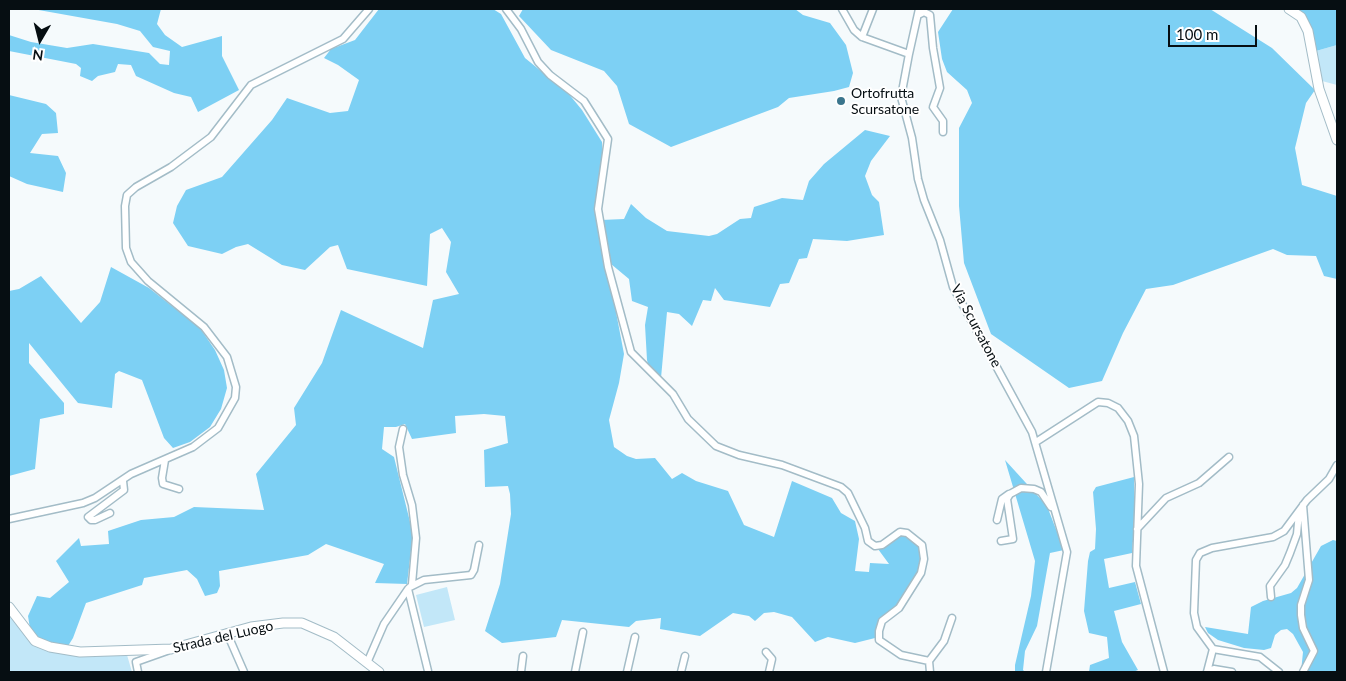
<!DOCTYPE html>
<html>
<head>
<meta charset="utf-8">
<style>
	body { margin:0 }
	#map { position:relative; width:1346px; height:681px; overflow:hidden; background:#f5fafc; font-family:Lato,sans-serif }
	canvas { display:block }
	.frame { position:absolute; inset:0; border:10px solid #060e12; pointer-events:none }
	.north { position:absolute; left:15px; top:15px; width:50px; height:50px; -webkit-text-stroke:4px #fff; paint-order:stroke; rotate:188deg; font-size:14px; font-weight:700; line-height:20px; text-align:center; color:#060e12 }
	.north::after { content:''; display:block; margin:auto; width:18px; height:22px; background:#060e12; clip-path:polygon(50% 0,100% 100%,50% 72%,0 100%) }
	.scale { position:absolute; left:1168px; top:25px; width:89px; height:22px; box-sizing:border-box; border:2px solid #060e12; border-top:0; padding-left:6px; font-size:15px; line-height:18px; white-space:nowrap; color:#060e12; -webkit-text-stroke:4px #fff; paint-order:stroke }
</style>
</head>
<body>
<div id="map">
<canvas width="1346" height="681"></canvas>
<div class="frame"></div>
<div class="north">N</div>
<div class="scale">100 m</div>
</div>
<script>
const c = document.querySelector('canvas').getContext('2d');
c.lineJoin = 'round';
function fillPath(path, color) { c.fillStyle = color; c.fill(path, 'evenodd'); }
const shape = rows => new Path2D(rows.map(r => 'M' + r).join(''));
function stroke(path, color, width, dash) { c.strokeStyle = color; c.lineWidth = width; c.lineCap = dash ? 'butt' : 'round'; c.setLineDash(dash || []); c.stroke(path); }
function drawText(font, color, halo, rows, align = 'center') {
  c.font = font + ' Lato,sans-serif'; c.lineWidth = 4; c.setLineDash([]); c.textBaseline = 'middle'; c.strokeStyle = halo; c.fillStyle = color; for (const [text, x, y, turn = 0] of rows) {
    c.save(); c.translate(x, y); c.rotate((+turn || 0) * Math.PI / 180); c.textAlign = isNaN(turn) ? turn : align; if (halo) c.strokeText(text, 0, 0); c.fillText(text, 0, 0); c.restore();
  }
}
fillPath(shape([
	[1337,45,1337,85,1322,81,1316,51],
	[447,587,455,620,424,627,416,595],
	[9,612,27,637,38,647,93,656,127,655,132,672,9,672]
]), '#c2e7f8');
fillPath(shape([
	[33,9,161,9,157,24,165,35,182,47,222,36,222,56,239,90,198,112,191,97,174,93,136,76,131,65,118,64,115,72,98,76,92,81,80,76,81,68,76,64,9,51,9,35,31,42,67,48,93,44,149,53,160,64,169,65,170,51,153,47,140,31,117,24],
	[379,9,493,9,501,14,525,58,568,93,582,110,602,142,603,169,596,210,601,220,624,219,631,204,646,218,667,231,709,236,717,234,740,219,751,218,754,207,782,198,803,200,809,181,824,164,865,130,890,136,871,161,865,176,872,195,879,202,884,235,847,241,813,239,807,258,799,259,789,283,780,284,770,307,724,300,715,288,711,301,703,300,692,326,679,314,667,312,661,378,649,368,647,360,645,325,648,307,632,301,629,279,611,264,608,270,624,354,619,383,609,420,614,447,627,456,636,459,655,458,672,479,682,473,696,481,728,491,744,525,774,537,792,481,832,498,841,513,855,521,859,539,855,571,869,572,870,563,889,564,878,549,900,534,907,535,921,546,921,573,897,607,877,627,875,638,855,643,828,637,815,642,792,617,774,612,764,613,755,621,749,616,733,613,700,636,660,629,661,618,636,621,629,627,562,620,556,637,502,643,485,631,500,584,511,514,510,494,508,486,485,487,484,450,508,443,505,416,484,414,455,416,456,433,412,439,405,424,396,427,384,427,382,449,394,457,413,534,407,584,375,583,384,564,326,544,308,555,219,571,220,586,217,593,205,596,197,579,187,570,144,578,142,585,86,603,73,638,68,646,51,645,31,635,28,616,37,596,50,598,69,582,56,561,79,538,81,546,109,544,108,531,141,520,174,517,194,507,264,510,256,474,296,425,294,408,322,363,341,310,423,348,433,300,459,294,446,272,451,242,442,228,430,234,427,286,347,269,338,245,330,247,305,270,282,265,248,244,236,247,222,254,188,246,173,223,177,206,186,190,222,177,272,120,287,98,330,113,348,111,359,80,338,65,324,58,331,49,355,40],
	[523,9,795,9,803,15,830,23,846,45,853,73,849,87,834,91,789,98,778,107,671,147,629,124,617,86,604,71,551,50,519,16],
	[953,9,1210,9,1272,48,1315,90,1306,103,1295,148,1302,185,1337,196,1337,279,1324,276,1316,256,1287,255,1273,249,1173,285,1146,289,1123,333,1102,381,1069,388,991,334,964,263,959,206,959,128,972,103,967,90,947,72,942,59,938,32],
	[1291,9,1337,9,1337,45,1316,51,1315,41,1306,24],
	[9,95,46,104,56,113,58,133,42,134,30,153,58,156,66,173,63,192,27,184,9,176],
	[111,267,149,288,200,328,215,350,224,370,227,388,221,409,210,427,190,442,173,448,164,438,142,380,119,371,115,374,112,408,78,403,29,343,29,363,64,403,64,414,40,419,35,469,9,476,9,291,19,289,41,276,81,323,100,302],
	[1005,460,1047,506,1064,550,1050,553,1037,626,1025,651,1023,670,1025,672,1015,672,1015,665,1031,596,1035,561],
	[1134,477,1135,518,1132,553,1104,559,1109,588,1135,582,1141,604,1114,611,1122,642,1138,670,1133,672,1089,672,1090,665,1109,658,1107,637,1089,633,1084,611,1088,561,1090,552,1095,549,1096,529,1093,492,1096,487],
	[1333,540,1337,541,1337,672,1301,672,1303,652,1293,634,1287,629,1281,630,1275,635,1271,648,1264,650,1244,648,1218,640,1208,633,1205,627,1248,634,1251,607,1263,601,1291,593,1297,588,1321,546]
]), '#7dd0f4');
const street = shape([
	[506,9,521,29,538,62,550,75,584,101,608,139,598,209,608,267,631,352,673,394,688,419,716,446,739,455,782,465,841,487,848,493,865,528,868,541,875,546,882,545,900,532,907,533,922,545,924,559,921,573,899,608,882,621,879,631,879,640,901,655,929,661,930,672],
	[842,9,854,30,862,37],
	[873,9,862,37,909,54,901,97,912,138,918,179,924,200,940,240,953,287,1032,432,1067,552,1046,672],
	[918,15,924,12,930,15,933,48,940,88,933,107,943,121,943,132],
	[909,54,919,9],
	[403,429,399,447,403,475,412,505,416,538,412,584],
	[1036,442,1098,402,1108,403,1118,408,1128,421,1134,436,1139,484,1136,566,1164,672],
	[165,460,162,478,163,484,179,489],
	[110,513,95,520,91,520,88,517,124,490,123,481],
	[9,519,83,503,95,498,131,474,193,447,218,428,235,398,236,387,227,357,204,327,148,281,131,262,126,248,125,206,127,195,136,187,171,167,211,137,251,85,343,39,369,9],
	[997,520,1002,499,1009,494],
	[1137,529,1166,498,1199,483,1229,457],
	[1001,541,1013,539,1007,499,1010,494,1021,488,1034,489,1041,492,1051,507],
	[410,587,424,580,471,575,474,570,479,545],
	[1271,597,1270,586,1285,565,1290,553,1297,534,1299,512],
	[227,633,244,672],
	[1213,649,1260,657,1279,672],
	[766,652,772,659,769,672],
	[929,661,944,641,952,618],
	[367,663,384,624,408,589,428,671],
	[138,672,136,662,167,651],
	[521,672,523,656],
	[575,672,583,632],
	[627,672,635,637],
	[681,672,685,656],
	[1207,672,1213,649,1197,627,1194,613,1196,560,1200,553,1212,548,1273,537,1284,531,1307,500,1329,479,1337,465],
	[1207,672,1214,669,1232,672],
	[1303,672,1314,651,1303,628,1301,615,1301,605,1309,580,1303,505]
]);
const secondary = shape([
	[1289,9,1301,17,1308,31,1319,89,1337,140],
	[9,607,35,641,50,647,80,652,171,649,251,627,283,623,302,623,334,637,379,672]
]);
stroke(street, '#a3bcc7', 9);
stroke(secondary, '#a3bcc7', 11);
stroke(street, '#fff', 6);
stroke(secondary, '#fff', 9);
for (const [x, y, r, color] of [
	[841,101,5,"#3a758d"]
]) { const dot = new Path2D(); dot.arc(x, y, r, 0, 2 * Math.PI); c.fillStyle = color; c.fill(dot); stroke(dot, '#fff', 2); }
drawText('14px', '#060e12', '#fff', [
	["Ortofrutta",851,93],
	["Scursatone",851,109]
], 'left');
drawText('14px', '#060e12', '#fff', [
	["Via Scursatone",976,326,62],
	["Strada del Luogo",223,637,-13]
]);
</script>
</body>
</html>
